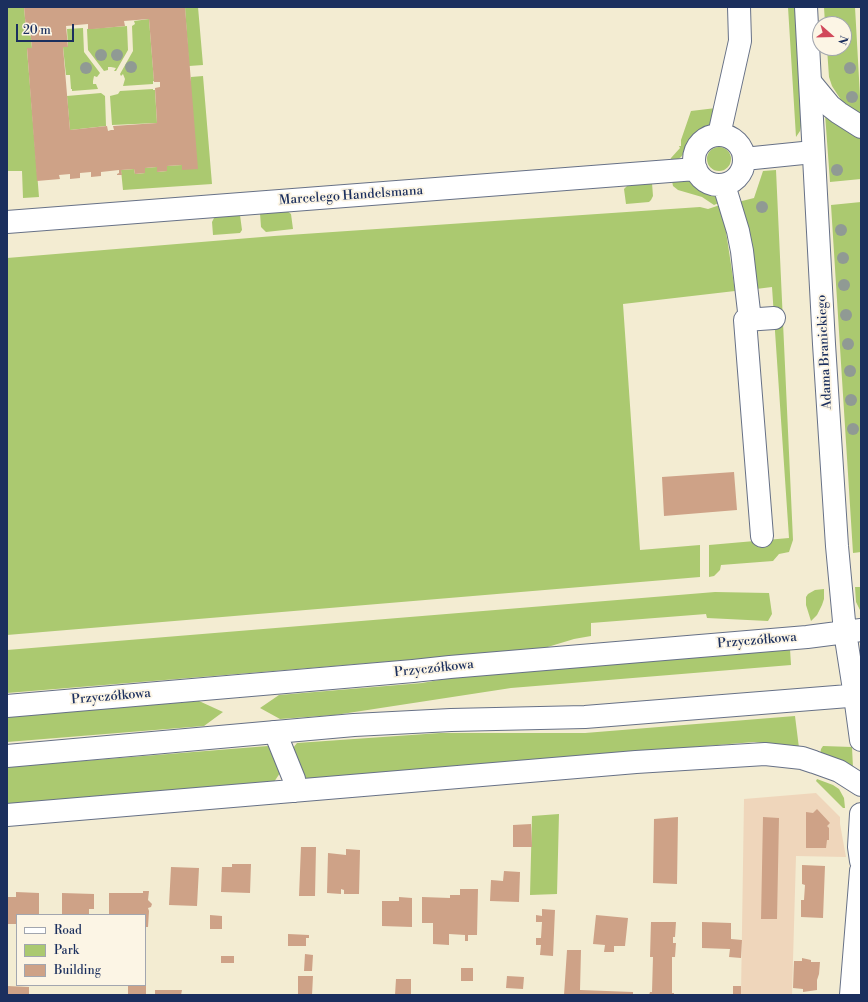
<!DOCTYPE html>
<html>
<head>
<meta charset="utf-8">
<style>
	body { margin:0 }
	#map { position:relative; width:868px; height:1002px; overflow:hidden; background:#f3ecd2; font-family:"Libre Bodoni",serif }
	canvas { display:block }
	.frame { position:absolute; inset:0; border:8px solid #1b2f5e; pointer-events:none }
	.legend { position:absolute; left:16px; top:914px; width:130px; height:72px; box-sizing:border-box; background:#fcf5e5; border:1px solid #a2a6af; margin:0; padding:5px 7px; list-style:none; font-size:12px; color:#1b2f5e }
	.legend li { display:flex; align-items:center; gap:8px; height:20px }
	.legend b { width:20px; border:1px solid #a2a6af }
	.north { position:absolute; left:812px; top:16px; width:40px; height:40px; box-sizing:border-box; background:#fcf5e5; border:1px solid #a2a6af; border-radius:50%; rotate:110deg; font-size:11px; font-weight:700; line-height:16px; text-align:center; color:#1b2f5e }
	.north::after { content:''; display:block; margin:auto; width:14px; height:18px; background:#d1495b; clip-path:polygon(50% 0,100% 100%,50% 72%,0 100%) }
	.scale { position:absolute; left:16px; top:24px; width:58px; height:18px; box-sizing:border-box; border:2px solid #1b2f5e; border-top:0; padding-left:5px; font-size:12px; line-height:14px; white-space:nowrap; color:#1b2f5e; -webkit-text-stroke:3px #fcf5e5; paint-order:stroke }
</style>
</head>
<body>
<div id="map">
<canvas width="868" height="1002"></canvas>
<div class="frame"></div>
<ul class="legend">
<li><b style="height:5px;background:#fff"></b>Road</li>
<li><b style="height:11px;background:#abc970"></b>Park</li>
<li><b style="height:11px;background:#cea287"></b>Building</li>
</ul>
<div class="north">N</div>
<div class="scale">20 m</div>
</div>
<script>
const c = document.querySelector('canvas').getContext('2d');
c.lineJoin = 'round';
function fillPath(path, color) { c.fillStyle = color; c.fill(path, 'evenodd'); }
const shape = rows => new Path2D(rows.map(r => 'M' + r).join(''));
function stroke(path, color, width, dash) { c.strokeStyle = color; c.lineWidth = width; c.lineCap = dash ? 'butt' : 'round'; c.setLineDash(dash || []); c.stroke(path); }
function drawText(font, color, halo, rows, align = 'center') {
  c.font = font + ' "Libre Bodoni",serif'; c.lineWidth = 3.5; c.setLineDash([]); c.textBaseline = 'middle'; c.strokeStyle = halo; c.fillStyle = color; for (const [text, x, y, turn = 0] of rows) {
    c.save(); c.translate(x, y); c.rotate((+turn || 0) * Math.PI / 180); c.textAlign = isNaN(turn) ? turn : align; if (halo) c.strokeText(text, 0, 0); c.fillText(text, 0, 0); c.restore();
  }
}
fillPath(shape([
	[816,793,840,817,840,824,846,857,796,856,792,995,741,995,744,799]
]), '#efd6bb');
fillPath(shape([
	[7,7,24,7,26,29,30,29,32,48,27,49,39,197,23,198,22,171,8,171,7,163],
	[185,7,198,7,203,65,189,66],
	[788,7,795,7,802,120,800,131,796,137],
	[824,7,855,7,861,114,843,103,832,86,829,77,827,48,844,48,844,24,825,24],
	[149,19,154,81,153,81,153,84,123,86,125,79,123,74,121,76,120,74,133,51,132,26,135,24,134,21],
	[127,26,128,50,116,71,114,71,116,68,111,67,108,67,108,70,104,71,88,50,87,29],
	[83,28,84,52,100,73,97,77,94,76,93,81,93,84,96,84,98,89,72,91,72,89,71,89,70,75,66,75,63,47,68,46,67,29],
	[203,76,212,184,123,190,121,170,134,169,135,174,145,173,145,168,157,167,157,172,167,171,167,166,182,165,182,170,191,77],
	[153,89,153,90,155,90,157,123,112,125,110,96,118,94,120,91],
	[101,93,105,96,106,126,70,130,67,96],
	[716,108,708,128,698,135,681,157,674,162,670,161,671,158,680,148,679,146,681,146,681,140,691,111],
	[825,114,861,134,861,179,830,182],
	'707 159a12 12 0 1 1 24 0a12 12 0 1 1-24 0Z',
	[776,170,793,540,789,552,779,554,773,561,721,565,720,570,714,576,709,577,709,545,789,538,772,287,756,289,738,202,754,198,763,171],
	[690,180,717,196,721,202,714,205,702,197,678,190,673,186,672,181],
	[652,183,653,196,651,200,649,202,626,204,624,189,628,185],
	[861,202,861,552,853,553,831,205],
	[720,205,723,212,735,291,623,304,640,550,700,545,700,577,7,635,7,258,274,236,700,207,708,209],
	[287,211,291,214,293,229,266,232,261,227,260,213],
	[240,215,242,230,240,233,213,235,212,222,214,218,218,216],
	[855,587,861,587,861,612,856,602],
	[824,589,824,599,822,605,817,615,811,621,806,605,806,597,808,594,815,590],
	[715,592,769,593,772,614,768,621,707,618,706,614,591,623,591,636,574,639,541,649,7,693,7,650],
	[790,649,791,665,511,688,335,715,280,719,260,708,279,695,422,683,462,676],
	[199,701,223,712,204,726,7,742,7,717],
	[795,716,799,748,776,744,754,742,306,779,293,748,297,743,440,733,585,733],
	[268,746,270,747,280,773,274,782,7,804,7,767],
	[823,746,852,747,853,768,820,755,821,749],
	[817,779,833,785,839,789,844,798,845,808,843,808,816,781],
	[559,814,557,894,530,895,532,816]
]), '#abc970');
fillPath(shape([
	[24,7,185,7,198,169,182,170,182,165,167,166,167,171,157,172,157,167,145,168,145,173,135,174,134,169,121,170,122,175,117,175,117,174,119,173,119,170,101,172,101,176,91,177,91,172,80,173,80,178,70,179,70,174,59,175,60,179,37,181,27,48,32,48,30,29,26,29],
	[149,19,154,82,160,82,160,87,155,88,157,123,113,126,114,130,111,130,108,131,107,126,70,130,63,47,68,47,66,26,88,24,88,29,93,29,125,26,124,21],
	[734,472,737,510,664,516,662,477],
	[817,809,830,823,827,826,829,828,829,840,827,840,826,848,806,848,806,812,813,813],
	[678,817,677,884,653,883,654,819],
	[763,817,779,818,777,919,761,919],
	[531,824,532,847,513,847,513,825],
	[301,847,316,847,315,896,299,896],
	[346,849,360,850,359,894,344,894,344,890,341,889,341,894,327,893,328,853,346,855],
	[232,864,251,864,250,893,221,892,222,867,232,867],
	[802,865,825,866,823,918,801,917,801,900,804,900,805,885,802,884],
	[171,867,199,868,197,906,169,905],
	[504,871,520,872,519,902,490,901,491,880,503,881],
	[460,889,478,889,477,935,468,935,468,941,465,941,465,935,449,934,449,945,433,944,433,923,422,923,422,897,450,898,450,895,460,895],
	[143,891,149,891,148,900,152,904,151,907,148,908,149,911,148,927,145,927,145,915,109,915,109,893,143,893],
	[16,892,39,893,39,915,17,915,17,924,7,924,7,897,16,897],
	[62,893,94,894,94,909,89,909,89,915,62,915],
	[399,897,412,898,412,927,382,926,382,901,399,901],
	[542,909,555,910,553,956,540,955,541,945,536,945,536,938,541,938,542,922,536,922,536,915,542,916],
	[210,915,222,916,222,929,210,929],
	[596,915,628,918,625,946,614,946,614,952,604,952,605,945,593,944],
	[651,922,676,922,675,937,673,937,673,943,676,943,675,957,672,957,672,993,674,993,674,995,649,995,650,992,652,992,653,957,650,957],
	[702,922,731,923,731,939,742,940,741,958,729,957,730,949,702,948],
	[288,934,309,935,309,938,306,938,306,946,288,946],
	[567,950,581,950,580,990,633,992,633,995,564,995],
	[305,954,313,955,312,971,304,971],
	[221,956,234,956,234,963,221,963],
	[802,958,811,960,811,962,820,962,819,974,817,980,817,990,803,992,803,989,793,988,794,961,802,961],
	[461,968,473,968,473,981,461,981],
	[298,976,313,976,312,995,298,995],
	[507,976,524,977,523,989,506,988],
	[396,979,411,979,411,995,395,995],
	[128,985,146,985,146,995,128,995],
	[7,986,29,987,29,995,7,995],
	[733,986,741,986,741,995,733,995],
	[155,990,182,990,181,995,155,995]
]), '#cea287');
const minor = shape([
	[811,83,830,106,839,113,861,127],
	'694 160a25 25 0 1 1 50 0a25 25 0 1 1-50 0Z',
	[719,135,740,41,739,7],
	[744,159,813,152],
	[724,185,738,231,742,251,750,320],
	[7,222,696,169],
	[762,536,745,320,774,318],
	[855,696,861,740],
	[275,732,294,779,295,791],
	[861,814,859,847,861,861],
	[7,815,636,762,765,754,802,758,814,762,839,771,861,785],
	[851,995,861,871]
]);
const major = shape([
	[806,7,824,344,837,546,845,632,855,696],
	[7,706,413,671,450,667,807,637,861,630],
	[7,756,354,725,451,720,585,717,861,695]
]);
stroke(minor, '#677187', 24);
stroke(major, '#677187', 24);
stroke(minor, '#fff', 22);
stroke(major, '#fff', 22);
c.fillStyle = '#909a94';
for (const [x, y] of [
	[101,55],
	[117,55],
	[131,67],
	[86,68],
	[850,68],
	[852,97],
	[837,170],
	[762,207],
	[841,230],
	[843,258],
	[844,285],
	[846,315],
	[848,344],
	[850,371],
	[851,400],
	[853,429]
]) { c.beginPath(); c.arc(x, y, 6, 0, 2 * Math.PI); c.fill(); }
drawText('13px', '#1b2f5e', '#fcf5e5', [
	["Marcelego Handelsmana",351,196,-4],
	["Adama Branickiego",825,352,-93],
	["Przyczółkowa",757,641,-5],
	["Przyczółkowa",434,669,-6],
	["Przyczółkowa",111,697,-5]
]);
</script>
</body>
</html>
